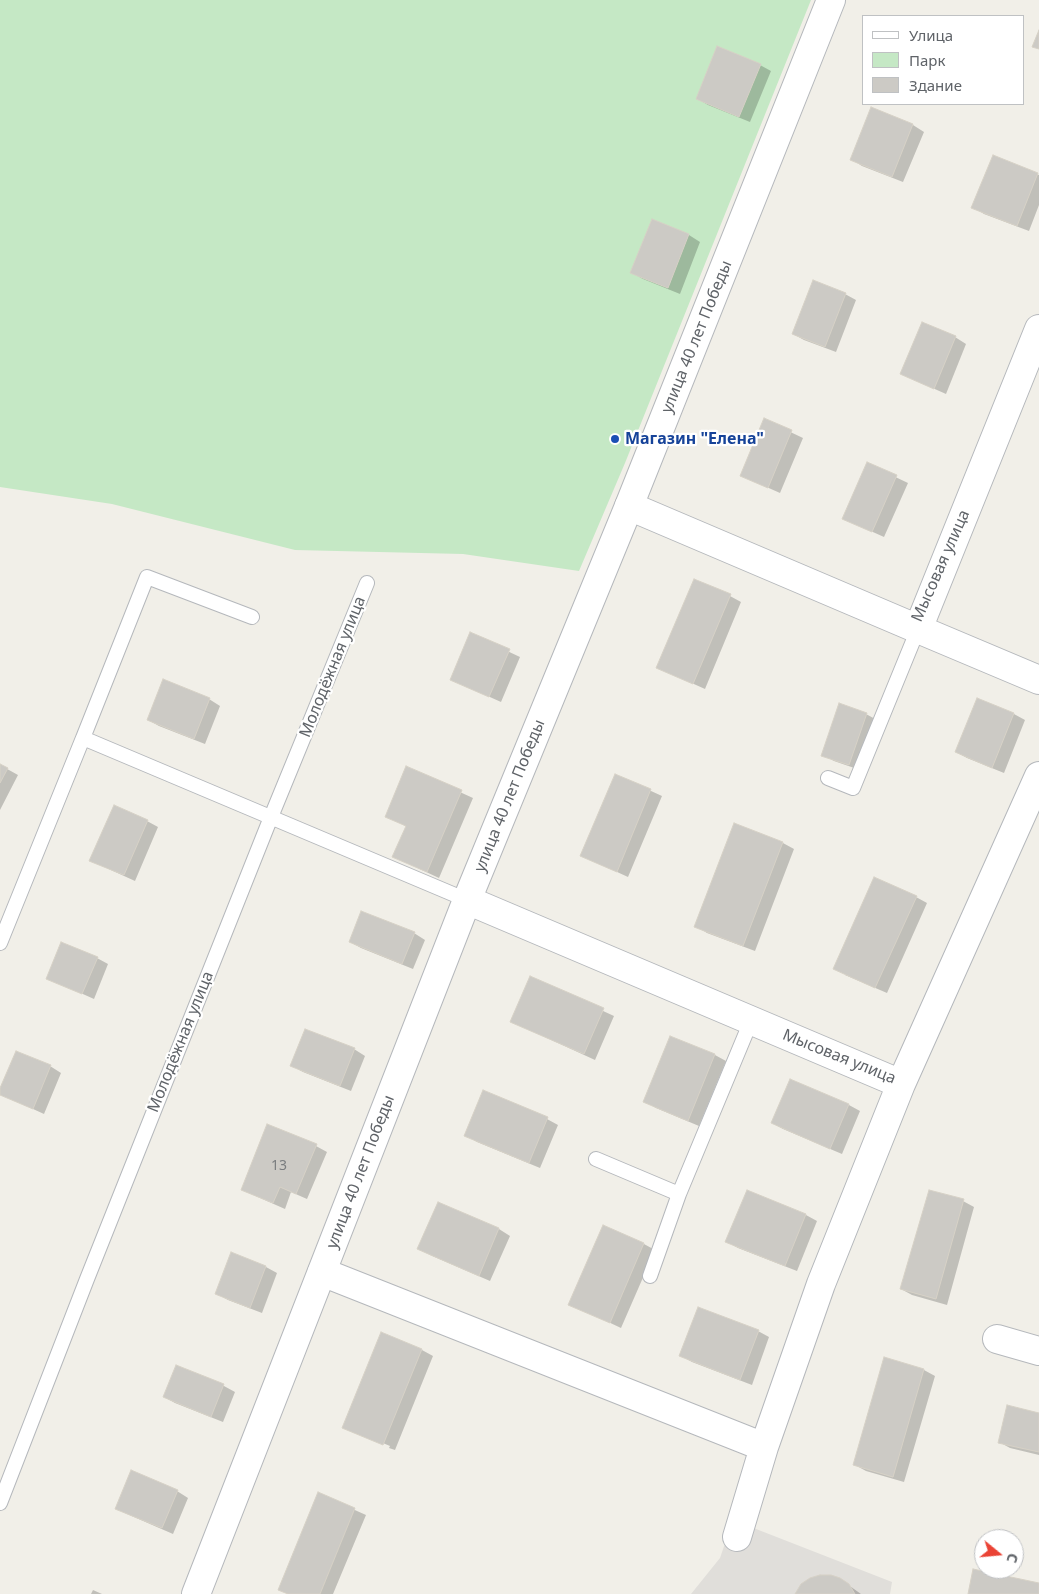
<!DOCTYPE html>
<html>
<head>
<meta charset="utf-8">
<style>
	body { margin:0 }
	#map { position:relative; width:1039px; height:1594px; overflow:hidden; background:#f1efe8; font-family:"Noto Sans",sans-serif }
	canvas { display:block }
	.legend { position:absolute; left:862px; top:15px; width:162px; height:90px; box-sizing:border-box; background:#fff; border:1px solid #bfc1c3; margin:0; padding:6px 9px; list-style:none; font-size:15px; color:#5f6368 }
	.legend li { display:flex; align-items:center; gap:10px; height:25px }
	.legend b { width:25px; border:1px solid #bfc1c3 }
	.north { position:absolute; left:974px; top:1529px; width:50px; height:50px; box-sizing:border-box; background:#fff; border:1px solid #bfc1c3; border-radius:50%; rotate:107deg; font-size:14px; font-weight:700; line-height:20px; text-align:center; color:#5f6368 }
	.north::after { content:''; display:block; margin:auto; width:18px; height:22px; background:#ea4335; clip-path:polygon(50% 0,100% 100%,50% 72%,0 100%) }
</style>
</head>
<body>
<div id="map">
<canvas width="1039" height="1594"></canvas>
<ul class="legend">
<li><b style="height:6px;background:#fff"></b>Улица</li>
<li><b style="height:14px;background:#c5e8c5"></b>Парк</li>
<li><b style="height:14px;background:#cccac5"></b>Здание</li>
</ul>
<div class="north">С</div>
</div>
<script>
const c = document.querySelector('canvas').getContext('2d');
c.lineJoin = 'round';
function fillPath(path, color) { c.fillStyle = color; c.fill(path, 'evenodd'); }
const shape = rows => new Path2D(rows.map(r => 'M' + r).join(''));
function stroke(path, color, width, dash) { c.strokeStyle = color; c.lineWidth = width; c.lineCap = dash ? 'butt' : 'round'; c.setLineDash(dash || []); c.stroke(path); }
function drawText(font, color, halo, rows, align = 'center') {
  c.font = font + ' "Noto Sans",sans-serif'; c.lineWidth = 4.5; c.setLineDash([]); c.textBaseline = 'middle'; c.strokeStyle = halo; c.fillStyle = color; for (const [text, x, y, turn = 0] of rows) {
    c.save(); c.translate(x, y); c.rotate((+turn || 0) * Math.PI / 180); c.textAlign = isNaN(turn) ? turn : align; if (halo) c.strokeText(text, 0, 0); c.fillText(text, 0, 0); c.restore();
  }
}
fillPath(shape([
	[733,1520,892,1582,890,1594,691,1594,720,1558]
]), '#e0deda');
fillPath(shape([
	[0,0,811,0,625,463,579,571,463,554,295,550,112,504,0,487]
]), '#c5e8c5');
fillPath(shape([
	[760,65,771,71,750,122,708,105,698,99],
	[871,109,913,125,924,132,903,182,862,166,851,159],
	[993,157,1039,175,1039,205,1029,231,984,214,973,207],
	[652,221,689,235,700,242,680,294,643,279,632,273],
	[845,294,856,300,836,352,804,340,793,334],
	[955,337,966,344,946,394,901,374],
	[765,420,803,438,780,493,753,481],
	[868,464,908,483,884,537,855,524],
	[730,596,741,602,705,689,658,668],
	[471,634,520,657,501,702,452,680],
	[164,681,209,699,220,706,205,744,159,726,148,720],
	[978,699,1014,714,1025,720,1004,773,967,758,956,752],
	[866,714,877,720,860,770,834,761,823,755],
	[0,765,18,775,0,810],
	[407,768,473,798,439,878,394,857,407,827,387,816],
	[616,775,662,796,628,877,582,856],
	[147,821,158,827,135,881,91,861],
	[783,843,794,849,755,951,707,933,696,926],
	[916,897,927,903,887,993,845,975],
	[362,912,414,933,425,940,413,969,361,948,350,942],
	[97,958,108,964,94,999,47,978],
	[531,978,614,1016,595,1060,512,1022],
	[671,1037,715,1055,726,1061,699,1126,656,1108,645,1102],
	[354,1049,365,1056,351,1091,303,1072,292,1066],
	[50,1066,61,1073,44,1114,0,1094,0,1091],
	[791,1080,849,1105,860,1111,842,1154,783,1129,772,1123],
	[547,1119,558,1125,540,1168,477,1142,466,1135],
	[316,1146,327,1152,307,1199,291,1192,285,1209,242,1190],
	[747,1191,806,1215,817,1221,797,1271,738,1248,727,1242],
	[963,1201,974,1207,947,1305,912,1295,901,1289],
	[438,1203,499,1229,510,1236,490,1281,430,1255,419,1249],
	[644,1244,655,1250,621,1328,570,1304],
	[266,1267,277,1273,262,1313,228,1300,217,1294],
	[758,1331,769,1337,752,1385,692,1362,681,1356],
	[382,1334,422,1350,433,1356,395,1450,389,1448,390,1446,354,1431,354,1433,344,1427],
	[885,1359,924,1370,935,1376,904,1482,866,1471,855,1465],
	[177,1366,224,1386,235,1392,223,1422,175,1403,164,1397],
	[1039,1415,1039,1455,1010,1448,999,1442],
	[177,1491,188,1498,173,1534,127,1514,116,1508],
	[319,1494,366,1515,333,1594,288,1594,279,1589],
	[840,1579,861,1594,796,1594],
	[93,1590,102,1594,91,1594]
]), '#0003');
const building = shape([
	[1039,30,1039,49,1032,47,1039,30],
	[717,46,761,64,739,117,696,99,717,46],
	[871,107,913,124,892,177,850,160,871,107],
	[993,155,1038,173,1017,226,971,208,993,155],
	[652,219,689,234,668,288,630,273,652,219],
	[813,280,846,293,825,347,792,334,813,280],
	[922,322,956,336,934,389,900,374,922,322],
	[764,418,792,430,768,488,740,476,764,418],
	[867,462,897,475,872,532,842,519,867,462],
	[694,579,731,594,693,684,656,668,694,579],
	[470,632,510,649,489,697,450,680,470,632],
	[163,679,210,698,194,739,147,720,163,679],
	[977,698,1014,713,992,768,955,752,977,698],
	[839,703,867,713,849,765,821,756,839,703],
	[0,764,8,768,0,783,0,764],
	[406,766,462,790,427,872,392,857,406,826,385,817,406,766],
	[615,774,651,789,617,872,580,856,615,774],
	[114,805,148,820,124,875,89,861,114,805],
	[734,823,783,842,743,946,694,927,734,823],
	[874,877,917,896,875,988,833,969,874,877],
	[361,911,415,932,402,964,349,942,361,911],
	[61,942,98,957,82,994,46,979,61,942],
	[530,976,604,1008,584,1054,510,1022,530,976],
	[305,1029,355,1048,340,1086,290,1066,305,1029],
	[670,1036,715,1054,688,1121,643,1102,670,1036],
	[16,1051,51,1065,33,1109,0,1095,0,1088,16,1051],
	[790,1079,849,1104,830,1149,771,1123,790,1079],
	[483,1090,548,1117,529,1163,464,1136,483,1090],
	[267,1124,317,1144,296,1194,280,1187,273,1203,241,1190,267,1124],
	[747,1190,806,1214,785,1266,725,1242,747,1190],
	[929,1190,964,1199,936,1299,900,1289,929,1190],
	[438,1202,499,1228,479,1276,417,1249,438,1202],
	[603,1225,644,1243,610,1323,568,1305,603,1225],
	[231,1252,266,1266,250,1308,215,1294,231,1252],
	[698,1307,759,1330,740,1380,679,1356,698,1307],
	[381,1332,422,1349,383,1445,342,1428,381,1332],
	[884,1357,924,1369,893,1477,853,1465,884,1357],
	[176,1365,224,1384,211,1417,163,1397,176,1365],
	[1007,1405,1039,1413,1039,1452,998,1443,1007,1405],
	[131,1470,178,1490,162,1528,115,1509,131,1470],
	[318,1492,355,1508,320,1594,288,1594,278,1590,318,1492],
	[973,1569,1039,1583,1039,1594,968,1594,973,1569],
	[820,1575,831,1575,840,1578,849,1584,855,1594,795,1594,801,1584,810,1578,820,1575]
]);
fillPath(building, '#cccac5');
stroke(building, '#d6d1c6', 1);
const service = shape([
	[83,738,147,577,252,617],
	[828,778,853,788,918,629],
	[0,943,83,738,467,900],
	[596,1159,679,1194],
	[650,1276,679,1194,751,1021],
	[0,1503,87,1279,271,817,367,583]
]);
const minor = shape([
	[629,506,918,629,1039,329],
	[918,629,1039,680],
	[467,900,901,1084,1039,776],
	[322,1272,764,1447,821,1284,901,1084],
	[997,1339,1039,1351],
	[737,1537,764,1447]
]);
const tertiary = shape([
	[196,1594,467,900,629,506,831,0]
]);
stroke(service, '#b5b8bc', 16);
stroke(minor, '#b5b8bc', 30);
stroke(tertiary, '#b5b8bc', 30);
stroke(service, '#fff', 14);
stroke(minor, '#fff', 28);
stroke(tertiary, '#fff', 28);
for (const [x, y, r, color] of [
	[615,439,5,"#1a4fb4"]
]) { const dot = new Path2D(); dot.arc(x, y, r, 0, 2 * Math.PI); c.fillStyle = color; c.fill(dot); stroke(dot, '#fff', 2); }
drawText('14px', '#7a7d7f', null, [
	["13",279,1166]
]);
drawText('16px', '#5f6368', '#fff', [
	["улица 40 лет Победы",697,337,-68],
	["Мысовая улица",941,566,-66],
	["Молодёжная улица",333,667,-68],
	["улица 40 лет Победы",510,796,-68],
	["Молодёжная улица",181,1042,-68],
	["Мысовая улица",839,1057,22],
	["улица 40 лет Победы",361,1172,-69]
]);
drawText('bold 16px', '#164399', '#fff', [
	["Магазин \"Елена\"",625,439]
], 'left');
</script>
</body>
</html>
